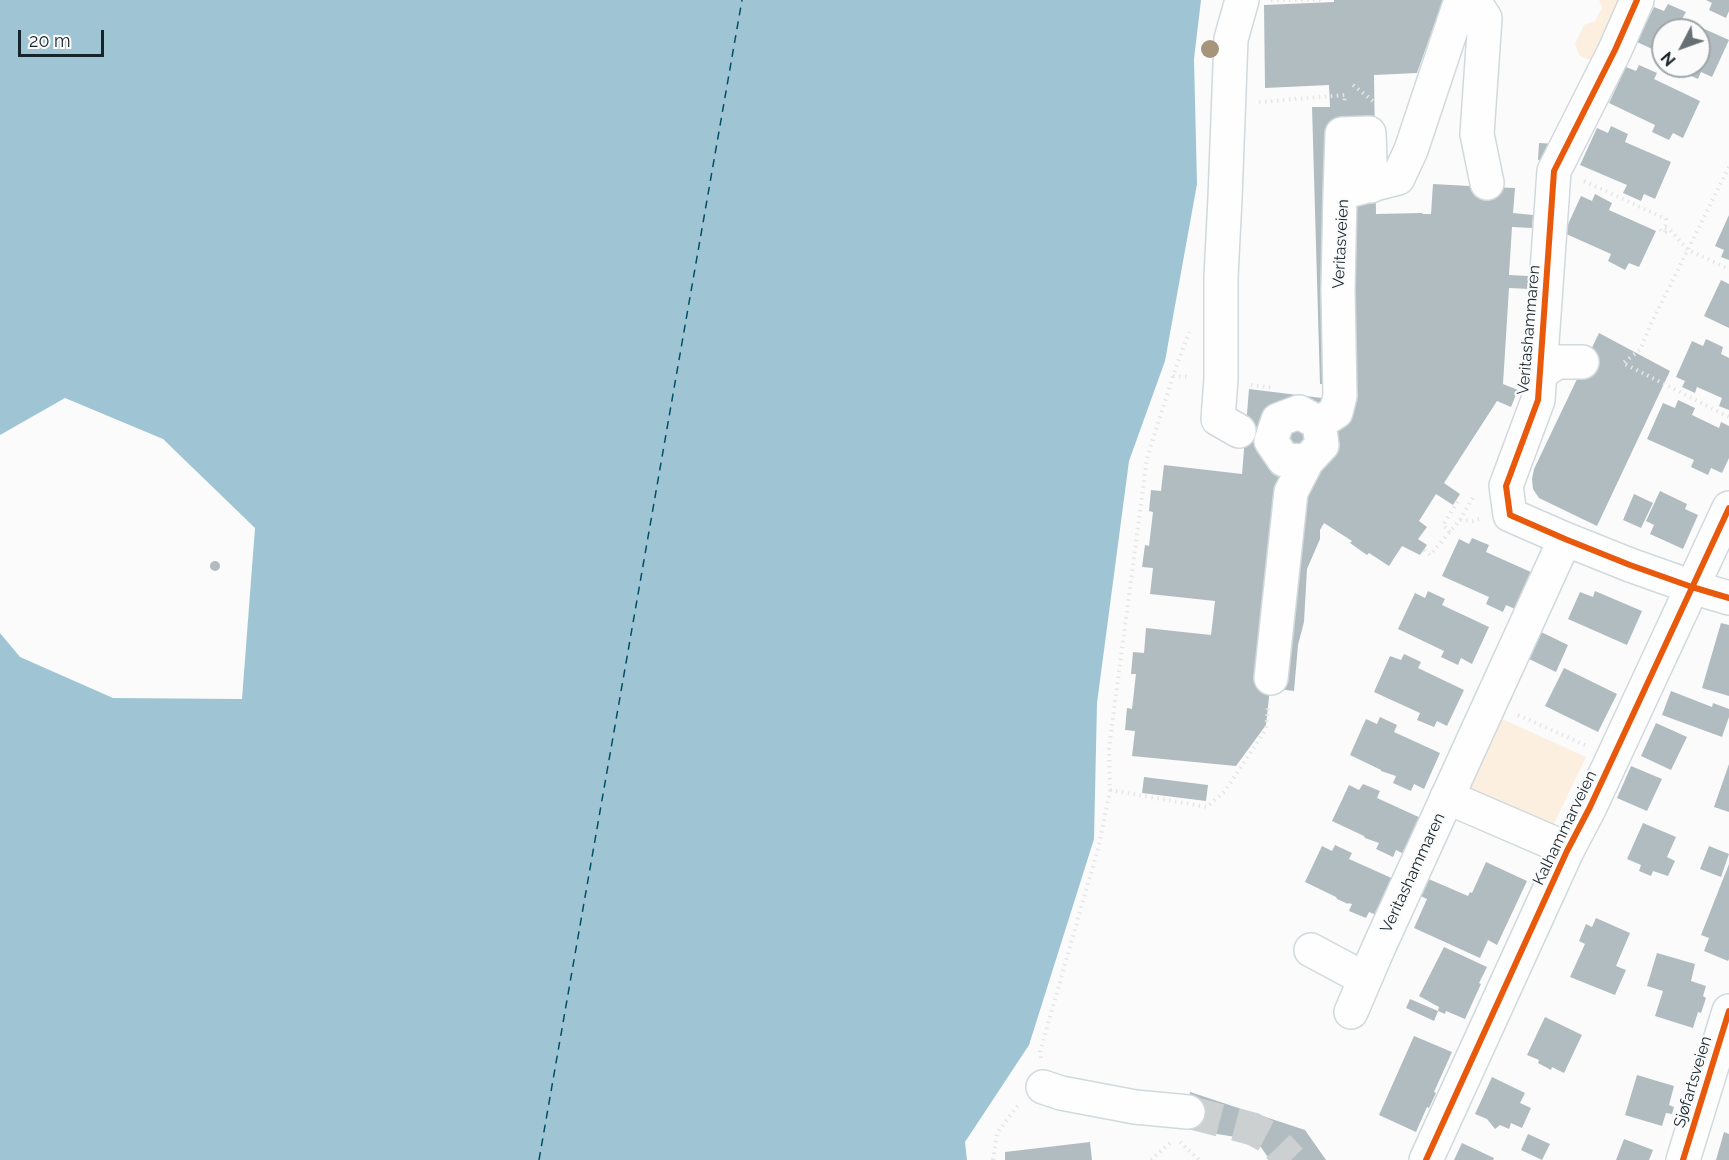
<!DOCTYPE html>
<html>
<head>
<meta charset="utf-8">
<style>
	body { margin:0 }
	#map { position:relative; width:1729px; height:1160px; overflow:hidden; background:#fbfbfb; font-family:Raleway,sans-serif }
	canvas { display:block }
	.north { position:absolute; left:1651px; top:18px; width:60px; height:60px; box-sizing:border-box; background:#fbfbfb; border:2px solid #9fa5a8; border-radius:50%; rotate:229deg; font-size:16px; font-weight:700; line-height:24px; text-align:center; color:#15252b }
	.north::after { content:''; display:block; margin:auto; width:21px; height:27px; background:#667074; clip-path:polygon(50% 0,100% 100%,50% 72%,0 100%) }
	.scale { position:absolute; left:18px; top:30px; width:86px; height:27px; box-sizing:border-box; border:3px solid #15252b; border-top:0; padding-left:8px; font-size:18px; line-height:21px; white-space:nowrap; color:#15252b; -webkit-text-stroke:4px #fbfbfb; paint-order:stroke }
</style>
</head>
<body>
<div id="map">
<canvas width="1729" height="1160"></canvas>
<div class="north">N</div>
<div class="scale">20 m</div>
</div>
<script>
const c = document.querySelector('canvas').getContext('2d');
c.lineJoin = 'round';
function fillPath(path, color) { c.fillStyle = color; c.fill(path, 'evenodd'); }
const shape = rows => new Path2D(rows.map(r => 'M' + r).join(''));
function stroke(path, color, width, dash) { c.strokeStyle = color; c.lineWidth = width; c.lineCap = dash ? 'butt' : 'round'; c.setLineDash(dash || []); c.stroke(path); }
function drawText(font, color, halo, rows, align = 'center') {
  c.font = font + ' Raleway,sans-serif'; c.lineWidth = 4.5; c.setLineDash([]); c.textBaseline = 'middle'; c.strokeStyle = halo; c.fillStyle = color; for (const [text, x, y, turn = 0] of rows) {
    c.save(); c.translate(x, y); c.rotate((+turn || 0) * Math.PI / 180); c.textAlign = isNaN(turn) ? turn : align; if (halo) c.strokeText(text, 0, 0); c.fillText(text, 0, 0); c.restore();
  }
}
fillPath(shape([
	[1599,0,1623,0,1594,62,1579,55,1575,43,1584,25,1595,21,1602,8],
	[1487,712,1586,757,1548,836,1452,793]
]), '#fcefdf');
fillPath(shape([
	[0,0,1201,0,1194,59,1197,184,1165,361,1129,461,1097,703,1094,839,1029,1045,965,1142,967,1160,0,1160,0,633,20,657,113,698,242,699,255,528,163,439,65,398,0,435]
]), '#9fc5d4');
stroke(shape([
	[539,1160,742,0]
]), '#014f66', 1.5, [8, 6]);
fillPath(shape([
	[1334,0,1443,0,1417,73,1374,75,1376,214,1422,213,1423,214,1431,214,1433,184,1469,186,1470,183,1491,184,1491,187,1515,188,1513,213,1533,215,1532,228,1512,227,1509,275,1529,276,1529,289,1509,288,1503,384,1518,390,1511,407,1497,401,1444,483,1460,494,1453,505,1436,494,1419,521,1427,527,1418,539,1427,545,1420,555,1402,546,1389,566,1369,553,1367,555,1350,543,1352,541,1324,523,1320,530,1320,539,1307,569,1304,622,1298,645,1294,691,1270,688,1266,725,1236,766,1132,756,1135,731,1125,730,1127,708,1132,709,1136,674,1131,674,1133,652,1144,653,1146,628,1211,635,1215,601,1150,594,1153,568,1142,567,1145,545,1149,546,1153,512,1149,511,1151,490,1161,491,1164,465,1242,474,1249,389,1322,398,1323,384,1320,384,1312,107,1330,107,1329,85,1265,88,1264,5,1334,2],
	[1706,0,1729,0,1729,11,1726,18,1709,10,1712,3],
	[1668,4,1686,12,1682,19,1729,40,1712,77,1701,72,1698,79,1680,71,1682,66,1699,66,1699,30,1663,30,1663,54,1637,42,1654,7,1664,11],
	[1639,65,1657,73,1654,79,1700,101,1683,138,1673,133,1669,140,1652,132,1655,125,1609,103,1626,67,1636,71],
	[1611,126,1628,134,1625,142,1671,162,1655,199,1644,194,1641,201,1623,193,1627,185,1580,165,1597,128,1608,133],
	[1539,143,1558,144,1558,159,1538,160],
	[1595,194,1612,203,1609,210,1656,231,1639,267,1629,263,1625,270,1608,261,1611,254,1564,233,1581,196,1592,201],
	[1729,215,1729,260,1721,257,1724,250,1715,246],
	[1721,280,1729,284,1729,328,1704,316],
	[1599,333,1670,371,1597,526,1539,498,1533,489,1532,479,1534,469],
	[1706,339,1723,347,1721,354,1729,358,1729,410,1719,406,1722,398,1697,387,1695,393,1682,387,1685,381,1676,377,1692,341,1703,346],
	[1678,400,1695,408,1692,415,1719,428,1721,422,1729,426,1729,458,1722,473,1711,468,1708,475,1691,467,1694,460,1647,439,1663,403,1675,408],
	[1660,491,1687,504,1685,509,1698,515,1683,549,1650,534,1654,525,1646,521],
	[1634,494,1653,503,1641,528,1623,520],
	[1472,538,1489,545,1486,552,1533,573,1517,610,1506,605,1503,612,1486,604,1489,597,1442,576,1459,539,1469,544],
	'210 566a5 5 0 1 1 10 0a5 5 0 1 1-10 0Z',
	[1428,591,1445,599,1442,605,1489,627,1472,664,1461,658,1458,665,1441,657,1444,651,1398,629,1415,593,1425,598],
	[1595,591,1642,611,1627,645,1568,619,1580,592,1593,597],
	[1721,623,1729,625,1729,696,1702,688],
	[1537,630,1568,645,1556,672,1525,657],
	[1404,654,1421,662,1418,668,1464,690,1447,726,1437,721,1434,727,1417,720,1420,713,1374,692,1390,656,1401,660],
	[1564,668,1617,694,1598,732,1545,706],
	[1671,691,1712,707,1713,703,1729,709,1729,717,1722,737,1662,715],
	[1380,717,1397,725,1394,732,1440,753,1424,789,1414,784,1411,791,1393,783,1396,776,1381,771,1381,770,1350,755,1366,719,1377,724],
	[1656,723,1687,737,1671,770,1641,756],
	[1729,764,1729,812,1714,807],
	[1631,766,1662,779,1647,811,1617,798],
	[1144,777,1208,785,1206,801,1142,793],
	[1363,784,1380,791,1377,798,1423,819,1406,855,1396,850,1393,857,1376,849,1379,843,1365,838,1364,836,1332,821,1349,785,1359,790],
	[1643,823,1676,837,1667,857,1675,861,1668,876,1653,871,1651,876,1639,871,1641,865,1627,859],
	[1335,845,1352,853,1349,859,1396,880,1379,916,1369,912,1366,918,1349,911,1352,904,1348,903,1348,904,1337,899,1336,897,1305,882,1322,846,1332,851],
	[1709,846,1729,854,1721,877,1700,869],
	[1486,862,1527,881,1497,945,1488,940,1480,958,1414,928,1427,899,1416,894,1424,877,1468,896,1470,892,1472,893],
	[1729,864,1729,959,1728,961,1704,951,1709,938,1701,935],
	[1596,918,1630,933,1616,966,1626,970,1615,995,1570,977,1585,944,1579,941,1586,924,1592,927],
	[1444,947,1487,967,1479,983,1481,984,1465,1019,1446,1011,1445,1014,1438,1011,1439,1007,1419,996],
	[1657,953,1695,964,1691,981,1706,986,1703,996,1706,998,1701,1013,1698,1012,1693,1028,1655,1016,1663,991,1647,986],
	[1410,999,1438,1011,1434,1021,1406,1008],
	[1545,1017,1582,1035,1564,1073,1552,1067,1551,1070,1538,1063,1539,1060,1527,1055],
	[1414,1036,1452,1052,1434,1092,1436,1093,1429,1108,1427,1107,1416,1132,1379,1115],
	[1637,1075,1674,1086,1669,1105,1674,1107,1672,1114,1666,1113,1662,1126,1625,1115],
	[1492,1077,1525,1093,1520,1103,1531,1108,1522,1128,1511,1123,1509,1129,1500,1125,1495,1129,1487,1119,1475,1114],
	[1190,1092,1305,1130,1326,1160,1270,1160,1260,1146,1242,1138,1186,1129],
	[1724,1132,1729,1134,1729,1160,1716,1160],
	[1528,1134,1550,1144,1542,1160,1521,1150],
	[1624,1139,1653,1150,1649,1160,1616,1160],
	[1090,1142,1092,1160,1005,1160,1005,1152],
	[1462,1143,1494,1158,1493,1160,1454,1160]
]), '#b1bcc0');
stroke(shape([
	[1188,1112,1253,1129,1270,1138,1291,1160]
]), '#cdd0d1', 33, [33, 16]);
const minor = shape([
	[1473,0,1485,18,1477,134,1487,183],
	[1637,0,1615,50,1554,171,1538,400,1506,486,1510,515,1565,539,1630,565,1692,587,1729,598],
	[1340,193,1342,134,1369,133,1371,186],
	[1540,373,1558,362,1582,362],
	[1299,412,1319,423,1322,445,1307,461,1284,460,1271,441,1278,420,1299,412],
	[1319,423,1336,412,1340,396,1338,290,1340,193,1398,178,1411,150,1461,0],
	[1239,431,1218,419,1221,379,1221,277,1225,198,1231,39,1242,0],
	[1271,678,1291,492,1307,461],
	[1447,797,1558,845,1567,851],
	[1311,950,1365,979],
	[1351,1012,1378,949,1565,539],
	[1043,1087,1061,1093,1135,1107,1188,1112],
	[1426,1160,1567,851,1590,807,1729,508],
	[1683,1160,1729,1011]
]);
stroke(minor, '#d1d9dd', 36);
stroke(shape([
	[1271,0,1325,0],
	[1353,85,1374,102],
	[1259,102,1345,95,1344,103],
	[1729,167,1651,324,1640,350,1623,363,1729,417],
	[1584,181,1666,219,1665,232,1662,232,1660,229],
	[1665,228,1670,230,1688,250,1729,269],
	[1173,376,1190,377],
	[1251,385,1273,388],
	[1460,520,1473,521,1479,519],
	[1450,532,1443,525,1458,501,1457,500],
	[1424,550,1430,555,1460,520,1475,494],
	[1518,715,1585,745],
	[1110,790,1207,807,1225,791,1266,729,1268,708],
	[1041,1058,1040,1052,1099,845,1110,790,1109,748,1147,458,1173,376,1189,332],
	[1180,1142,1199,1160],
	[993,1160,997,1133,1019,1104],
	[1151,1160,1172,1141]
]), '#e6e6e6', 4, [1.5, 4.5]);
stroke(minor, '#fefefe', 33);
stroke(shape([
	[1637,0,1615,50,1554,171,1538,400,1506,486,1510,515,1565,539,1630,565,1692,587,1729,598],
	[1426,1160,1567,851,1590,807,1729,508],
	[1683,1160,1729,1011]
]), '#e8590c', 6);
c.fillStyle = '#a6957a';
for (const [x, y] of [
	[1210,49]
]) { c.beginPath(); c.arc(x, y, 9, 0, 2 * Math.PI); c.fill(); }
drawText('16px', '#15252b', '#fbfbfb', [
	["Veritasveien",1341,244,-87],
	["Veritashammaren",1529,330,-85],
	["Kalhammarveien",1565,828,-64],
	["Veritashammaren",1413,873,-65],
	["Sjøfartsveien",1693,1082,-73]
]);
</script>
</body>
</html>
